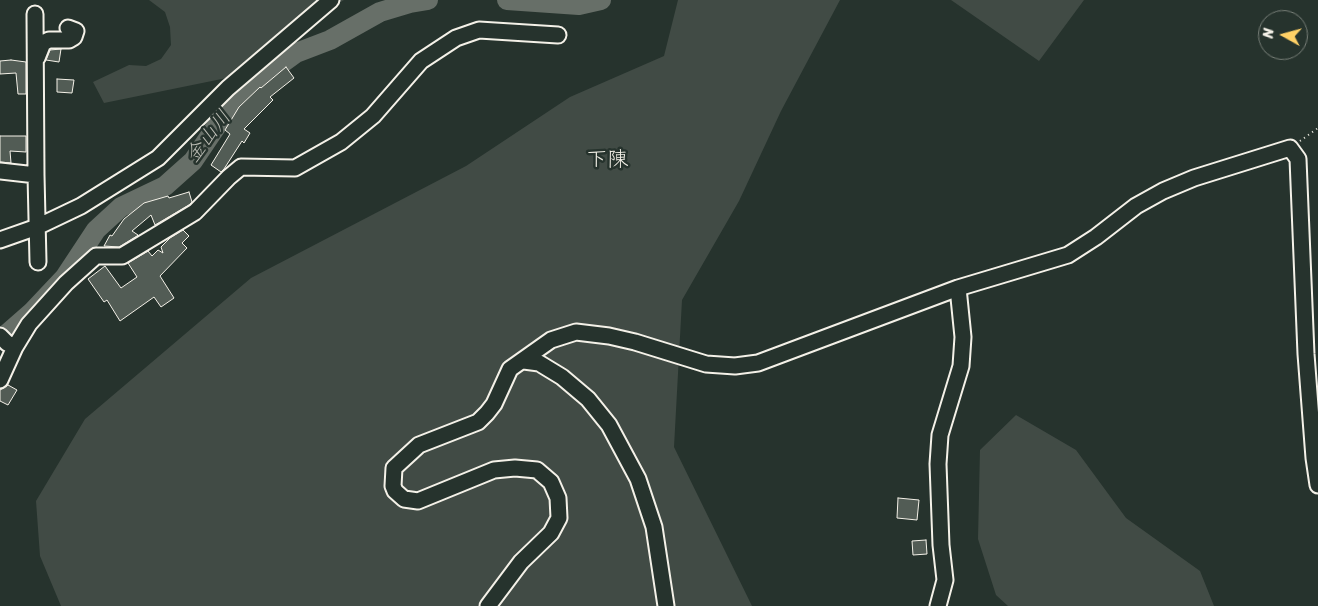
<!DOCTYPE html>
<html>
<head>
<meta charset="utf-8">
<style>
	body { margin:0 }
	#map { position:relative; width:1318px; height:606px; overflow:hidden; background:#26332d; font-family:Sriracha,sans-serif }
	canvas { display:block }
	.north { position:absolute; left:1258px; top:10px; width:50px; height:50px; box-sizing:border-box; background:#26332d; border:1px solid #787f78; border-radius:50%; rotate:277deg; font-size:14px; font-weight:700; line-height:20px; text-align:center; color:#f4f1e8 }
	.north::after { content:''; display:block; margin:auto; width:18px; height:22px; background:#ffd166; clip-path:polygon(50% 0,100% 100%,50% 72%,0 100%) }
</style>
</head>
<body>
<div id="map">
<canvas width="1318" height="606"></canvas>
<div class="north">N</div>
</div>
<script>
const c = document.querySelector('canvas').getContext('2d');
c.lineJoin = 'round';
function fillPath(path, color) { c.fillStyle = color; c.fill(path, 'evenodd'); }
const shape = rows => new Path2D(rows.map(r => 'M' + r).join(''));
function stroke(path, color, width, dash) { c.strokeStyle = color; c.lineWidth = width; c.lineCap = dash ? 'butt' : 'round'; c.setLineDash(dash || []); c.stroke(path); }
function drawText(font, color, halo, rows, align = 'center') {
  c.font = font + ' Sriracha,"Klee One",sans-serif'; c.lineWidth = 5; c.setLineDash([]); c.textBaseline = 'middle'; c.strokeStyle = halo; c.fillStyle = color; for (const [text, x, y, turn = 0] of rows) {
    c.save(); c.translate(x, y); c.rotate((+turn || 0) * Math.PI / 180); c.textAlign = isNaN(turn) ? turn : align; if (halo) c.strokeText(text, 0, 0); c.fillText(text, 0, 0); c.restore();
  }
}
fillPath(shape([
	[149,0,344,0,322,13,256,72,104,103,93,82,129,65,146,66,161,59,171,45,170,27,165,12],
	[678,0,840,0,781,111,739,201,682,300,674,447,752,606,61,606,40,556,36,501,85,419,251,278,466,166,570,97,664,56],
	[951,0,1084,0,1039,61],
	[1016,415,1076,450,1126,518,1200,571,1214,606,1008,606,996,595,978,539,980,450]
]), '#414b45');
stroke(shape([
	[507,0,579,5,601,0],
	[0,340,32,312,65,277,96,230,121,207,165,186,193,161,224,115,263,77,296,53,330,40,380,12,410,3,428,0]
]), '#676f68', 20);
const building = shape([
	[61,49,59,62,46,60,50,50,61,49],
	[11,60,26,62,26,94,18,94,16,73,0,74,0,61,11,60],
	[286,67,294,78,270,97,273,100,244,129,250,133,244,143,242,141,224,169,221,172,211,165,230,134,225,130,239,107,260,87,261,88,286,67],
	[57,79,74,80,72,93,57,92,57,79],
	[0,136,26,136,26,152,10,151,11,163,0,162,0,136],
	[189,192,192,202,189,205,155,225,151,215,132,231,138,235,137,236,119,247,104,246,110,235,112,236,124,219,144,203,168,196,169,198,189,192],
	[183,230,189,236,182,243,187,248,160,276,174,298,161,307,154,297,120,321,107,300,104,302,88,279,105,266,121,288,137,277,128,263,148,251,152,256,158,250,163,253,161,247,170,238,183,230],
	[8,385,17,390,8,405,0,401,0,390,8,385],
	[898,498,919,500,917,520,897,518,898,498],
	[926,540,927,554,913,555,912,541,926,540]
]);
fillPath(building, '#525c55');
stroke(building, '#f4f1e8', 1);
const minor = shape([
	[35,14,36,175],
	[37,58,43,43,49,40,69,40,74,37,76,31,68,28],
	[0,171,36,175,38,262],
	[0,240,37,227,81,206,158,158,228,88,331,0],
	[0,336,7,343,15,347],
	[524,361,539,363,562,377,588,399,609,425,638,479,654,527,666,606],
	[0,380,15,347,29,324,66,283,96,256,122,256,195,212,229,177,241,167,295,168,341,142,373,116,421,61,456,38,479,30,558,35],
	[488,606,521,562,551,533,559,518,558,498,551,482,537,470,515,468,494,470,418,501,404,499,395,491,393,486,394,468,419,445,478,422,487,413,494,404,510,369,551,340,576,332,609,336,635,342,706,364,735,366,758,363,958,288,1068,255,1096,237,1136,206,1163,191,1194,178,1290,148,1298,159,1306,354,1314,458,1318,485],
	[938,606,945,580,941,545,938,464,940,435,961,366,963,337,958,288]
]);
stroke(minor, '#f4f1e8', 19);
stroke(shape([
	[1300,141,1318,128]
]), '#f4f1e8', 2, [1, 4]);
stroke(minor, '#26332d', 15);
drawText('italic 20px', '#bcbdb5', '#26332d', [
	["金山川",209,137,-52]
]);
drawText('21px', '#f4f1e8', '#26332d', [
	["下陳",607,161]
]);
</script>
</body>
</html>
